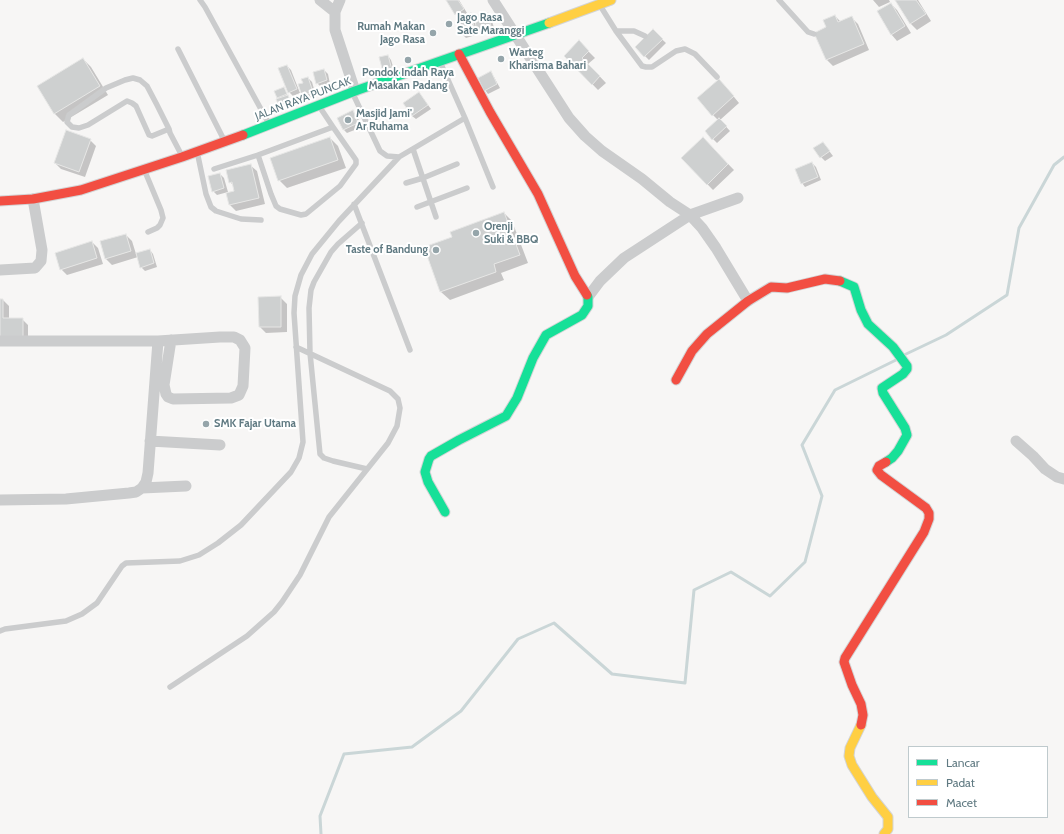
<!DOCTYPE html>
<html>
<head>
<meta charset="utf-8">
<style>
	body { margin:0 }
	#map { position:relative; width:1064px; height:834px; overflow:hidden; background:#f7f6f5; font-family:Cabin,sans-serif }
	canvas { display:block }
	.legend { position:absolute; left:908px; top:746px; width:140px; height:72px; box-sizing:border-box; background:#fff; border:1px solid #bfcacd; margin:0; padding:5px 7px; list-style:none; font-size:12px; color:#607a82 }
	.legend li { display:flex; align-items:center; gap:8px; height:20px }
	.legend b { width:20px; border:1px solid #bfcacd }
</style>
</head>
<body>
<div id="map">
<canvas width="1064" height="834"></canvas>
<ul class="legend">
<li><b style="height:5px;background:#16e098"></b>Lancar</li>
<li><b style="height:5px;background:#ffcf43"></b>Padat</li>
<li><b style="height:5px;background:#f24e42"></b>Macet</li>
</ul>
</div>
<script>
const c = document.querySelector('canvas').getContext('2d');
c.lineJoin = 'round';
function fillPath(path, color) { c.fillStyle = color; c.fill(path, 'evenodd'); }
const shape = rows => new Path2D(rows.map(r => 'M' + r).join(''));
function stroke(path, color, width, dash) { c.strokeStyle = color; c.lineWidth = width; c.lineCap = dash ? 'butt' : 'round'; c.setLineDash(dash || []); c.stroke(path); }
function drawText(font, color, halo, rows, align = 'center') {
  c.font = font + ' Cabin,sans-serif'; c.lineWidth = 4; c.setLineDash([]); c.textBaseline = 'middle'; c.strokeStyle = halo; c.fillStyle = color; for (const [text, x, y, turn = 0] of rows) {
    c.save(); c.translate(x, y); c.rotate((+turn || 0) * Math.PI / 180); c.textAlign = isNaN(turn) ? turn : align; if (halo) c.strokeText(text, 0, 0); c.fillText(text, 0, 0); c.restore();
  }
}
fillPath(shape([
	[448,0,459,0,467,13,463,16,471,14,476,19,488,14,491,18,495,31,482,34,479,31,481,30,480,28,463,33,463,35,478,31,479,34,466,38,462,34,458,17],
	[873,0,889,0,890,2,879,7],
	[898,0,918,0,931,21,917,30,911,24,896,1],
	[891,4,897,10,911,33,897,41,891,34],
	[835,16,841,22,852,18,858,24,869,50,833,66,827,60,816,33,827,28],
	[653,31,666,43,649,60,636,47],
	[579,42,595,58,588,64,606,83,598,90,565,56],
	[388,56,391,60,395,73,388,75],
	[83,59,91,67,108,95,63,122,55,114,39,86],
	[287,66,291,70,300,93,302,92,293,96,289,92],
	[324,70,328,74,330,84,321,87,317,83],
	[490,73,494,77,500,88,488,94,485,90],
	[308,78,312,82,316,96,307,99,303,95],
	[725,86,739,103,720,120,730,131,717,143,713,139,718,120,713,115],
	[284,88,291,103,281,107,275,92],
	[419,93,431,109,416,119,412,116],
	[353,112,357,116,362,127,347,133,344,130],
	[330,138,338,146,346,168,287,188,279,180],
	[703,138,734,170,713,190,682,158],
	[90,140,96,146,85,177,61,169,55,163],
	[823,143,833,156,825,161,821,157],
	[812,163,816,167,821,180,805,187,802,183],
	[250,165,257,171,265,204,236,211,230,205,228,194,235,192,234,186,230,182],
	[220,174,224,178,228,192,217,195,213,191],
	[504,213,512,221,528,263,501,273,504,280,450,300,441,292,426,248,454,238],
	[126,235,132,241,136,254,150,250,153,254,157,267,145,271,141,267,138,257,112,265,106,259],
	[92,242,98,248,103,264,67,275,61,269],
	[280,297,287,304,287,332,266,333,260,327],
	[0,300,3,300,9,306,9,319,22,319,28,325,28,344,0,344]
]), '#0003');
stroke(shape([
	[904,355,946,335,1007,295,1019,228,1054,165,1064,157],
	[321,834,320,816,344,754,412,747,461,711,518,639,554,623,612,674,685,683,694,590,731,572,770,596,805,562,822,496,802,445,835,390,896,360]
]), '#cad6d7', 3);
const building = shape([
	[446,0,458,0,464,9,455,15,446,0],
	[895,0,916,0,926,14,910,24,895,0],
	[891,3,905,26,891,35,877,11,891,3],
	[471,13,475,31,461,34,457,17,471,13],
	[488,13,491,27,477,31,474,16,488,13],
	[835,15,838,22,852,16,864,44,826,60,814,33,826,27,823,20,835,15],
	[653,29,663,39,644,57,635,47,653,29],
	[579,40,589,51,582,58,600,76,592,85,564,56,579,40],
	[388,55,392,70,383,72,379,57,388,55],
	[83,58,100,86,54,114,37,86,83,58],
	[287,65,297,89,288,93,278,68,287,65],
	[324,69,327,80,316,84,313,72,324,69],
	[491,71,497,84,484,91,478,78,491,71],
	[308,77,313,92,302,96,298,84,303,83,301,79,308,77],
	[719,79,734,96,712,116,697,98,719,79],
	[284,87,287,94,277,98,274,91,284,87],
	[419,92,428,105,412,116,403,103,419,92],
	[288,95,290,102,279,106,276,99,288,95],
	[353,110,358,123,343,130,337,118,353,110],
	[719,118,727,126,712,140,705,131,719,118],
	[66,130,91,139,79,172,54,163,66,130],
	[330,137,338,160,278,181,270,158,330,137],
	[703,137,728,164,707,185,681,158,703,137],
	[823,142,830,151,820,158,813,148,823,142],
	[812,162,818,177,801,184,795,169,812,162],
	[251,164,259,198,229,205,226,193,234,191,232,182,229,183,226,170,251,164],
	[220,173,224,188,212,192,208,176,220,173],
	[504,212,520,255,494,264,496,272,440,292,424,247,452,237,450,232,504,212],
	[126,234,131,251,105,259,100,241,126,234],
	[92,241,97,258,60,270,55,253,92,241],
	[150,249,154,263,140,268,136,253,150,249],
	[281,296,281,327,259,327,258,297,281,296],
	[0,299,3,299,3,318,23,318,23,338,0,338,0,299]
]);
fillPath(building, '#ced0d0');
stroke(building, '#e6e6e5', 1);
const fast = shape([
	[243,135,355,91,549,23],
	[840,281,854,287,861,310,868,324,893,347,907,366,907,369,903,374,882,388,883,393,905,428,907,435,898,451,892,458,886,462],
	[445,512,428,482,425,472,429,459,431,456,459,440,506,416,517,398,533,358,546,335,582,315,588,306,588,297,587,295]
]);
const slow = shape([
	[549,23,611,0],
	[861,725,850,748,849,756,852,765,872,797,888,817,888,829,884,834]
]);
const jam = shape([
	[459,54,490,112,538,194,575,276,587,295],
	[0,201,33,199,81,190,182,157,243,135],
	[676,380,692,351,707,334,748,301,771,287,787,288,825,279,840,281],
	[861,725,863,715,861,704,852,685,844,662,845,658,924,532,929,519,929,513,926,508,881,475,877,470,879,466,886,462]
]);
stroke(fast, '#d3d4d5', 11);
stroke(slow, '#d3d4d5', 11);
stroke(jam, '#d3d4d5', 11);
stroke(shape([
	[200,0,205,7,268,122],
	[779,0,808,32,814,34],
	[601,7,616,31,642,66,646,67,652,67,676,51,685,49,695,54,717,77],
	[616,31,634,31,645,36],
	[178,49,223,138],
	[354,96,380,151,387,156,399,157],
	[321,109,333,127,356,160,356,164,340,186,306,214,301,215,280,209,276,206,271,194,258,155,333,127],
	[465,118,493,187],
	[169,129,152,136,149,135,136,106,132,103,127,101,88,125,79,128,72,127,67,122,69,115,76,110,106,88,125,80,133,78,140,80,147,86,157,105,169,129,170,133,181,154],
	[413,149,436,217],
	[198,156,206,194,211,207,216,211,241,219,261,220],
	[214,169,258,155],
	[146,174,161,210,163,218,160,225,157,228,148,232],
	[406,183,423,178,457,164],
	[354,204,410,350],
	[417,207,467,188],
	[362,223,338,244,331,252,314,282,311,290,309,308,310,353,320,454,324,458,333,461,367,469],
	[0,631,5,629,66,621,82,614,97,603,122,566,126,563,180,561,199,555,218,543,241,525,291,472,299,458,303,442,294,313,295,296,301,275,312,254,339,221,399,157,465,118,441,64],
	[170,687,247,636,274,612,282,602,300,575,329,517,388,443,397,426,400,408,398,399,390,391,296,347]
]), '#cbcccd', 5.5);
stroke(shape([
	[320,0,335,12],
	[340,0,335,12,335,30,355,91],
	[493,0,569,118,585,136,602,151,642,179,670,202,690,215,738,198],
	[0,270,35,268,41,261,42,250,33,199],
	[588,297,600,281,624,258,690,215,702,228,716,248,748,301],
	[0,341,158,341,148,473,146,482,142,488,136,492,129,493,66,499,0,500],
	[158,341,220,337,234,337,240,340,245,348,243,386,239,395,231,398,173,399,168,397,166,394,164,385,171,340],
	[150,441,220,445],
	[1016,441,1033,456,1045,469,1057,477,1064,479],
	[142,488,186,486]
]), '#cbcccd', 11);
stroke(fast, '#16e098', 9);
stroke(slow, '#ffcf43', 9);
stroke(jam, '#f24e42', 9);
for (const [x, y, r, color] of [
	[449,24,4,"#95a5aa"],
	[433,33,4,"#95a5aa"],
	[501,59,4,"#95a5aa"],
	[408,60,4,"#95a5aa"],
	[348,120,4,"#95a5aa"],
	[476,233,4,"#95a5aa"],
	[436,250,4,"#95a5aa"],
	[206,424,4,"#95a5aa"]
]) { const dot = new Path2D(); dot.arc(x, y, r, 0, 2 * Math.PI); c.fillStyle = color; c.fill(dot); stroke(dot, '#fff', 1.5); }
drawText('bold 11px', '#607a82', '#fff', [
	["Jago Rasa",457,18],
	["Sate Maranggi",457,31],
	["Rumah Makan",425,27,"right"],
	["Jago Rasa",425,40,"right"],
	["Warteg",509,53],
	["Kharisma Bahari",509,66],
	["Pondok Indah Raya",408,73,"center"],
	["Masakan Padang",408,86,"center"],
	["Masjid Jami'",356,114],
	["Ar Ruhama",356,127],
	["Orenji",484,227],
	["Suki & BBQ",484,240],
	["Taste of Bandung",428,250,"right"],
	["SMK Fajar Utama",214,424]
], 'left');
drawText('11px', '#607a82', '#fff', [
	["JALAN RAYA PUNCAK",303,99,-21]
]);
</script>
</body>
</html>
